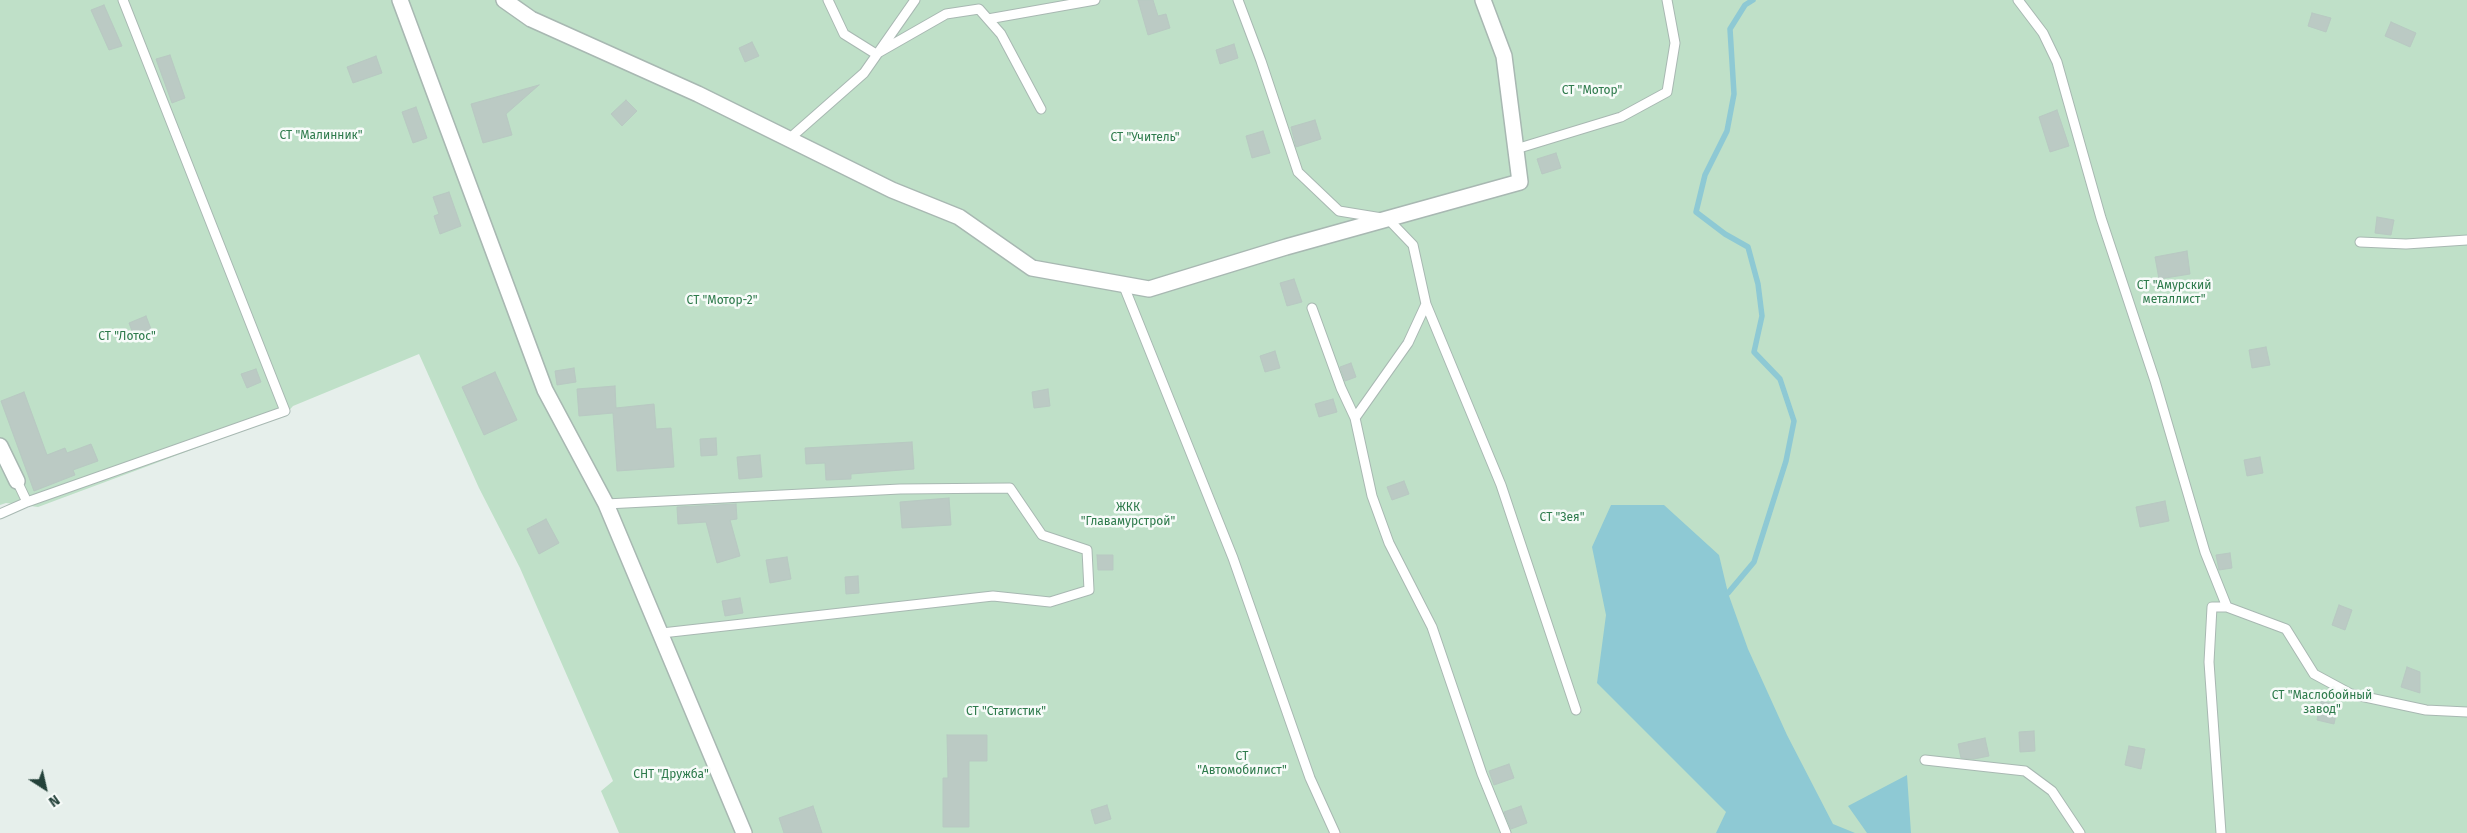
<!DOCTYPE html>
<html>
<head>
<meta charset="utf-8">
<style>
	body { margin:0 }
	#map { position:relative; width:2467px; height:833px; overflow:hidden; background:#e6efeb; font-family:"Fira Sans",sans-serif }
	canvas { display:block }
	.north { position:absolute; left:20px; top:763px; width:50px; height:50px; -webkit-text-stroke:4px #f7fbf9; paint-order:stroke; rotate:145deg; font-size:14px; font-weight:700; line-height:20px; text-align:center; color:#24423a }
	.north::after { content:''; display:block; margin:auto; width:18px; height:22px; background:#24423a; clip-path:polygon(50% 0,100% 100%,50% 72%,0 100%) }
</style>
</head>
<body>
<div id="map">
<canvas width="2467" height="833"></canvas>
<div class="north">N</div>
</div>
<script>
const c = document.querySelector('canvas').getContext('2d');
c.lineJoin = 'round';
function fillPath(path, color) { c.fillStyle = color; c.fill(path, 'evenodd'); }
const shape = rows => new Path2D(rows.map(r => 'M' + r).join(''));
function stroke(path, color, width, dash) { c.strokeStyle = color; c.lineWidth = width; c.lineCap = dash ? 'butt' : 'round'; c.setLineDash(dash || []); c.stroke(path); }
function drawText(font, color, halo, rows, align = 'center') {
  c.font = font + ' "Fira Sans",sans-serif'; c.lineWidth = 5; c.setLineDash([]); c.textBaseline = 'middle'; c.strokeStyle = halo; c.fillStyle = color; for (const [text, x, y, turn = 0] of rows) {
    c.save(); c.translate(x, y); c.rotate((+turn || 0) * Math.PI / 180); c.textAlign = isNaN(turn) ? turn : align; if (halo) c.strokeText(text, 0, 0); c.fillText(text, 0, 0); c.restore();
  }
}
fillPath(shape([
	[0,0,2467,0,2467,833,619,833,601,791,613,781,520,568,479,488,419,354,293,406,285,415,38,507,6,503,0,505]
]), '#bfe0c8');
fillPath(shape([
	[1611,505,1664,505,1719,555,1728,593,1748,649,1787,735,1833,824,1855,833,1716,833,1726,812,1597,683,1606,615,1592,547],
	[1907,775,1911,833,1867,833,1848,806]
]), '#8ec9d4');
stroke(shape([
	[1728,593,1754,562,1786,461,1794,421,1780,379,1754,352,1762,316,1758,284,1748,247,1725,234,1696,212,1705,175,1727,131,1734,94,1730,29,1745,5,1753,0]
]), '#8ec9d4', 5.5);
const building = shape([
	[1138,0,1153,0,1158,16,1166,14,1170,28,1148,35,1138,0],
	[104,5,122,46,109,50,91,10,104,5],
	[2312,13,2331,18,2326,32,2308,26,2312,13],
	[2391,22,2416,33,2410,47,2385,36,2391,22],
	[752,42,759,56,745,62,739,48,752,42],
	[1234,44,1238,58,1220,64,1216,50,1234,44],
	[170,55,185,98,172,103,156,59,170,55],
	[376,56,382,73,353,83,347,67,376,56],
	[539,85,506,114,512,135,483,143,471,104,539,85],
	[626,100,637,111,622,126,611,114,626,100],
	[416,107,427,138,413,143,402,112,416,107],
	[2057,110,2069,146,2050,152,2039,117,2057,110],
	[1315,120,1321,139,1296,147,1291,127,1315,120],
	[1263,131,1270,153,1252,158,1246,136,1263,131],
	[1556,153,1561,168,1542,174,1537,159,1556,153],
	[449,192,461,226,440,234,434,216,439,214,433,197,449,192],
	[2377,217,2394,220,2391,235,2375,233,2377,217],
	[2187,251,2190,274,2159,279,2155,257,2187,251],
	[1294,279,1302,302,1287,306,1280,283,1294,279],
	[146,316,151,329,134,336,129,323,146,316],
	[2266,347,2270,365,2252,368,2249,350,2266,347],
	[1275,351,1280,368,1265,372,1260,356,1275,351],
	[1351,363,1356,377,1345,381,1340,367,1351,363],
	[574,368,576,382,557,385,555,371,574,368],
	[256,369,261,382,247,388,241,374,256,369],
	[495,372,517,420,484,435,462,387,495,372],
	[615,386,616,408,654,404,656,429,671,428,674,467,617,471,613,413,579,416,577,389,615,386],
	[1048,389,1050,406,1034,408,1032,392,1048,389],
	[24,392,47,455,65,448,67,453,91,444,98,461,73,470,75,475,34,491,1,401,24,392],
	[1333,399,1337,412,1319,417,1315,404,1333,399],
	[716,438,717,455,701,456,700,439,716,438],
	[912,442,914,469,851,474,851,479,826,480,825,463,806,464,805,448,912,442],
	[760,455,762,477,739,479,737,457,760,455],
	[2260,457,2263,473,2247,476,2244,460,2260,457],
	[1404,481,1409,494,1392,500,1387,487,1404,481],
	[949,498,951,525,902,528,900,502,949,498],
	[2165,501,2169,521,2140,527,2136,507,2165,501],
	[736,504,737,519,730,520,740,556,717,563,706,522,678,524,677,507,736,504],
	[546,519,559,543,539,554,527,529,546,519],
	[2230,553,2232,568,2219,570,2216,555,2230,553],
	[1097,555,1113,555,1113,570,1098,570,1097,555],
	[787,557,791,579,770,583,766,560,787,557],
	[858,576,859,593,846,594,845,577,858,576],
	[740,598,743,613,725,616,722,601,740,598],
	[2339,605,2352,610,2345,630,2332,625,2339,605],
	[2407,667,2420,672,2420,693,2401,687,2407,667],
	[2321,701,2338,705,2334,724,2317,720,2321,701],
	[2034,731,2035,751,2020,752,2019,732,2034,731],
	[947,735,987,735,987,761,969,761,969,827,943,827,943,778,948,778,947,735],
	[1985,738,1989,756,1974,759,1961,758,1958,744,1985,738],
	[2129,746,2145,749,2141,769,2125,765,2129,746],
	[1509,764,1514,778,1494,785,1489,771,1509,764],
	[1107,805,1111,819,1095,824,1091,810,1107,805],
	[813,806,822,833,784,833,779,818,813,806],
	[1521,806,1527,823,1511,829,1504,812,1521,806]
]);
fillPath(building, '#bbcac4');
stroke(building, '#b8c9c2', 1);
const lane = shape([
	[828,0,844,34,876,54,946,14,979,9,1001,34,1041,109],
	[1238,0,1261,61,1298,172,1339,211,1388,219,1413,245,1426,304,1408,343,1355,418,1372,496,1389,543,1432,627,1482,774,1506,833],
	[2018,0,2043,33,2057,62,2101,218,2155,381,2205,552,2227,607,2286,629,2314,674,2351,694,2426,710,2467,712],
	[988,19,1095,0],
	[789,139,864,73,915,0],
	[1516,149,1621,117,1667,92,1675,43,1667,0],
	[2360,242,2406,244,2467,240],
	[1123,284,1233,558,1310,778,1335,833],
	[1426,304,1501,485,1576,710],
	[1312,308,1341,388,1355,418],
	[17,481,27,502,285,411,123,0],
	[606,504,900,489,1010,488,1042,535,1087,550,1089,590,1050,602,993,596,662,633],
	[0,514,27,502],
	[1925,760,2025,771,2052,791,2080,833],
	[2221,833,2209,662,2212,607,2227,607]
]);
const street = shape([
	[400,0,545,390,606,504,744,833],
	[504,0,531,19,698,94,892,190,959,217,1032,268,1149,289,1286,247,1520,182,1504,56,1483,0],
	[0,446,17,481]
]);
stroke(lane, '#a8b8b2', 11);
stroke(street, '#a8b8b2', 18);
stroke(lane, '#fff', 9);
stroke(street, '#fff', 15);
drawText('12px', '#2d7a4b', '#f7fbf9', [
	["СТ \"Мотор\"",1592,91],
	["СТ \"Малинник\"",321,136],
	["СТ \"Учитель\"",1145,138],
	["СТ \"Амурский",2174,286],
	["металлист\"",2174,300],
	["СТ \"Мотор-2\"",722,301],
	["СТ \"Лотос\"",127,337],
	["ЖКК",1128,508],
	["\"Главамурстрой\"",1128,522],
	["СТ \"Зея\"",1562,518],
	["СТ \"Маслобойный",2322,696],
	["завод\"",2322,710],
	["СТ \"Статистик\"",1006,712],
	["СТ",1242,757],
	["\"Автомобилист\"",1242,771],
	["СНТ \"Дружба\"",671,775]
]);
</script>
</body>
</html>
